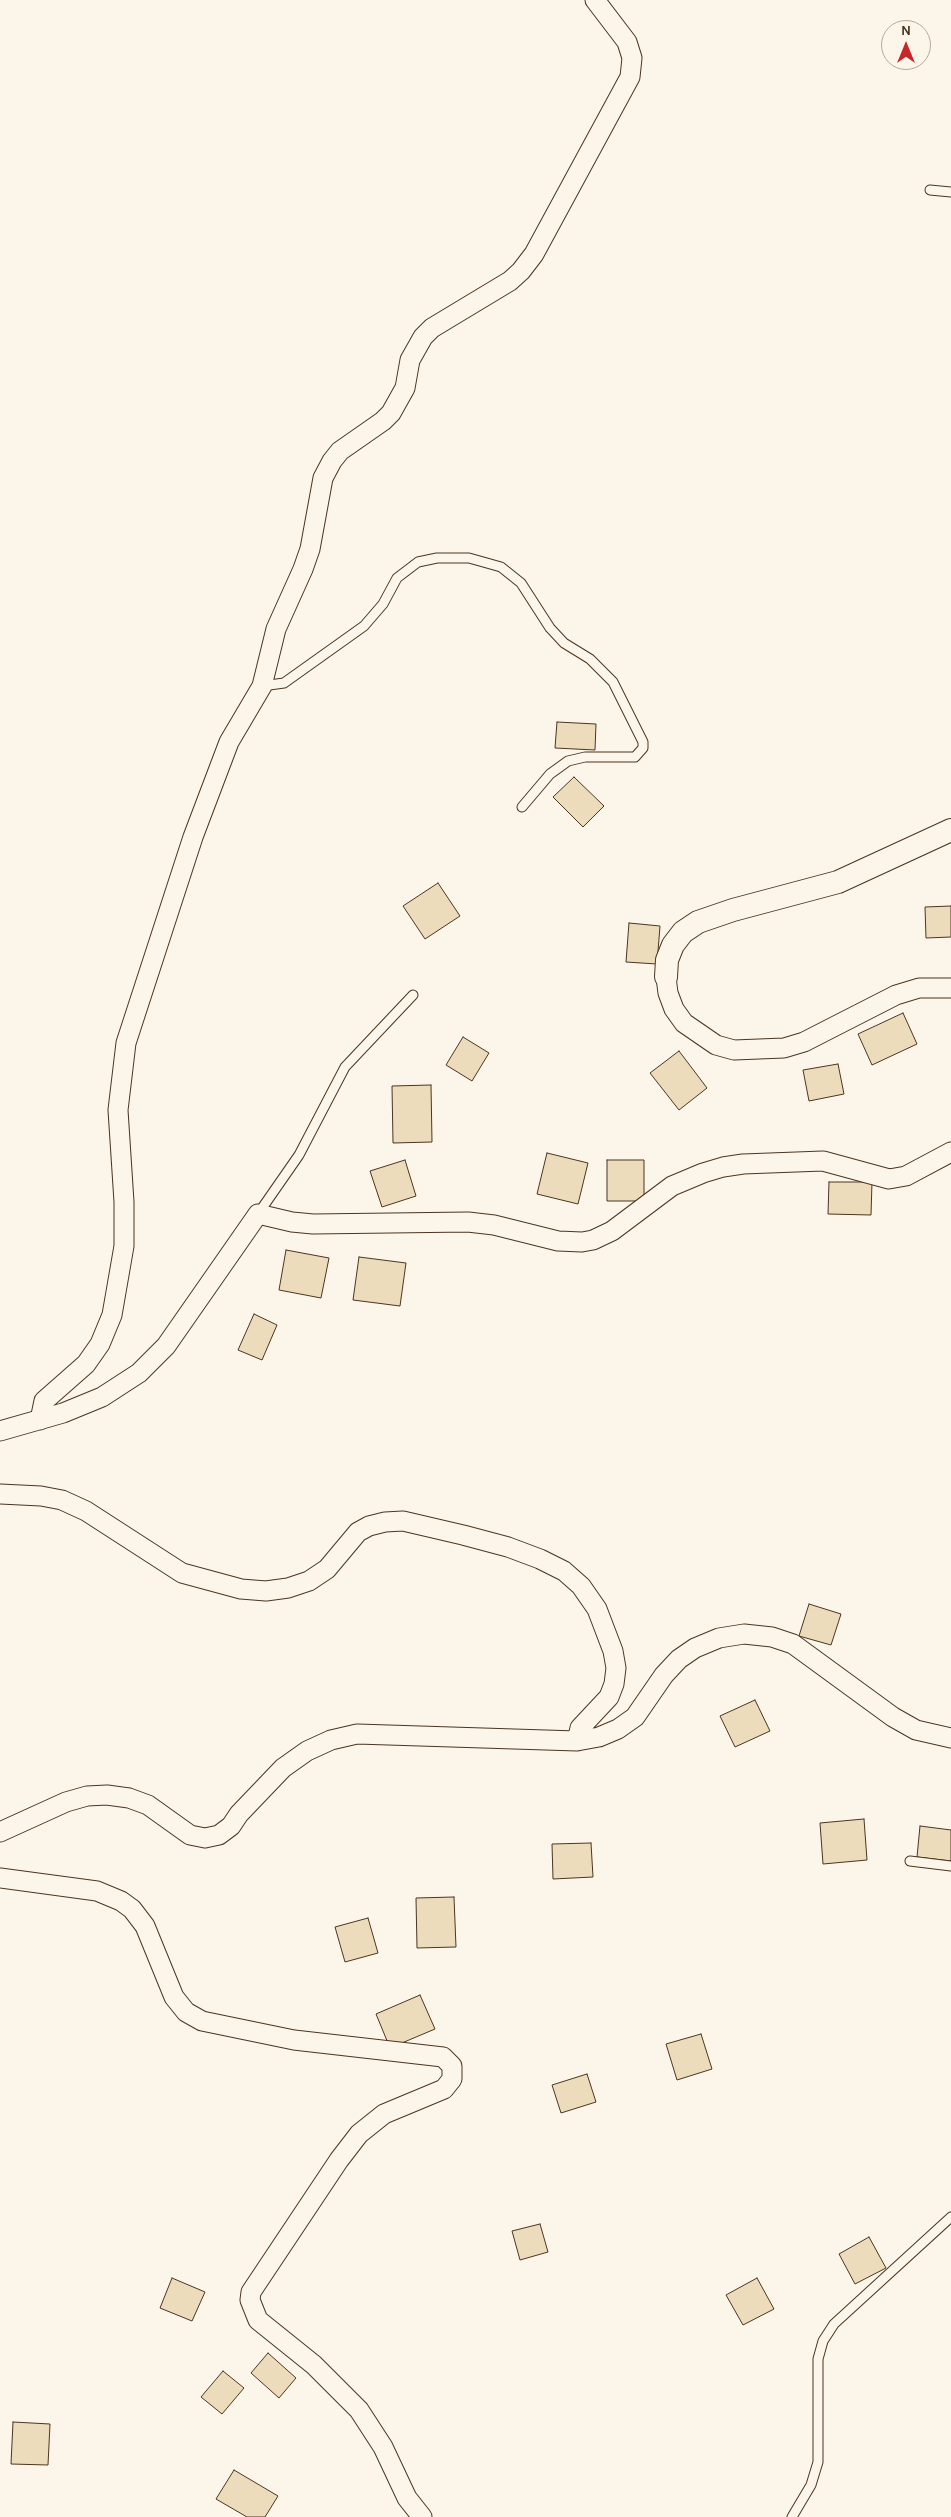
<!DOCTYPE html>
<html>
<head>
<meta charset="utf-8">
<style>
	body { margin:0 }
	#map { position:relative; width:951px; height:2517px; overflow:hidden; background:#fbf6e9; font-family:Karla,sans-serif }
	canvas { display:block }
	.north { position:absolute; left:881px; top:20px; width:50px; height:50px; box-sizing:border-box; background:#fbf6e9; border:1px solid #b4a999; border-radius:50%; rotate:0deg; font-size:14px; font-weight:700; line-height:20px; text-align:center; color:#4a3520 }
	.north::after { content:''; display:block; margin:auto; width:18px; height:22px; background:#c62828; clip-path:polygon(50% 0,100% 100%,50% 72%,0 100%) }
</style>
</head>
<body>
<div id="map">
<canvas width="951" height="2517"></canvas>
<div class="north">N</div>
</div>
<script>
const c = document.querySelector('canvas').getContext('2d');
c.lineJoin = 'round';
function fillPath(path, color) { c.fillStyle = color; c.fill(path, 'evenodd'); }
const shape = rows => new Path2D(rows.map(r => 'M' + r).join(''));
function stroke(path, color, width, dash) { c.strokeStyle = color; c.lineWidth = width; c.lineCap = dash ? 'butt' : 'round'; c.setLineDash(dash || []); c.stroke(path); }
const building = shape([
	[557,722,596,724,595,750,555,748,557,722],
	[574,777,604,806,583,827,553,797,574,777],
	[438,883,460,916,425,939,403,906,438,883],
	[951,906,951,937,926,938,925,907,951,906],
	[629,923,660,926,657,964,626,962,629,923],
	[903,1013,917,1044,872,1065,858,1034,903,1013],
	[463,1037,489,1053,472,1081,446,1065,463,1037],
	[679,1051,707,1088,679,1110,650,1073,679,1051],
	[838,1064,844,1094,809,1101,803,1070,838,1064],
	[431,1085,432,1142,393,1143,392,1086,431,1085],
	[547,1153,588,1163,578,1204,537,1194,547,1153],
	[405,1160,416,1196,382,1207,370,1171,405,1160],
	[607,1160,644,1160,644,1201,607,1201,607,1160],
	[829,1182,872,1182,871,1215,828,1214,829,1182],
	[286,1250,329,1258,321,1298,279,1290,286,1250],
	[359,1257,406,1263,400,1306,353,1300,359,1257],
	[254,1314,277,1325,262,1360,238,1350,254,1314],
	[809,1604,841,1614,831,1645,799,1636,809,1604],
	[755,1700,770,1731,735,1747,720,1716,755,1700],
	[864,1819,867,1860,823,1864,820,1823,864,1819],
	[920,1826,951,1830,951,1861,917,1857,920,1826],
	[591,1843,593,1877,553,1879,552,1844,591,1843],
	[454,1897,456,1947,417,1948,416,1898,454,1897],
	[368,1918,378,1953,345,1962,335,1927,368,1918],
	[420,1995,435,2029,390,2048,376,2014,420,1995],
	[701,2034,712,2069,677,2080,666,2044,701,2034],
	[587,2074,596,2102,561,2113,552,2085,587,2074],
	[540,2224,548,2252,520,2260,512,2231,540,2224],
	[869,2237,886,2268,855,2284,839,2254,869,2237],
	[172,2278,205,2292,192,2321,160,2308,172,2278],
	[757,2278,774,2309,743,2325,726,2295,757,2278],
	[268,2353,296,2378,279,2398,251,2373,268,2353],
	[223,2371,244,2388,222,2414,201,2397,223,2371],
	[13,2422,50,2424,48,2465,11,2464,13,2422],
	[234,2470,278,2496,265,2517,247,2517,216,2499,234,2470]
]);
fillPath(building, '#ecdcbc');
stroke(building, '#4a3520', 1);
const service = shape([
	[930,190,951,192],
	[262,686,284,683,364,626,383,604,397,578,418,562,437,558,469,558,501,567,521,583,550,628,564,643,590,659,613,682,643,742,643,748,635,757,585,757,568,761,550,774,522,807],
	[258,1214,299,1155,345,1067,413,995],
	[910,1861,951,1866],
	[792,2517,811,2485,818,2462,818,2359,823,2341,834,2324,951,2217]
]);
const minor = shape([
	[666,977,668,993,674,1009,684,1023,716,1045,734,1050,784,1048,804,1042,896,995,919,988,951,988],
	[40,1420,44,1401,86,1364,100,1344,112,1315,124,1246,124,1202,118,1110,126,1043,193,837,229,742,262,686,276,629,303,569,310,549,323,478,332,461,340,451,383,421,391,413,405,388,410,360,423,337,432,328,510,281,521,271,534,254,630,77,632,58,627,42,595,0],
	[0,1431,63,1413,102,1397,139,1373,166,1346,258,1214,292,1222,313,1224,468,1222,494,1225,558,1241,582,1242,593,1240,612,1231,672,1186,703,1173,723,1167,743,1164,823,1161,889,1179,906,1176,951,1152],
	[0,1494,41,1496,62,1500,86,1511,182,1573,241,1589,266,1591,288,1588,309,1581,327,1569,358,1532,369,1526,385,1522,403,1521,463,1535,508,1547,540,1559,564,1571,581,1586,597,1609,613,1651,616,1668,614,1684,609,1697,580,1728,577,1741],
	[0,1832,66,1802,87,1796,107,1795,129,1798,148,1805,190,1835,205,1838,219,1835,231,1826,239,1814,283,1768,307,1751,331,1740,357,1734,577,1741,599,1737,618,1729,635,1717,664,1675,679,1659,695,1648,719,1638,744,1634,772,1637,793,1644,893,1717,916,1730,951,1738],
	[0,1878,97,1891,121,1901,132,1909,145,1926,174,1997,186,2012,202,2021,294,2040,443,2057,452,2066,452,2079,444,2089,384,2114,359,2134,339,2160,251,2292,250,2300,258,2320,314,2365,359,2410,383,2447,407,2498,422,2517]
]);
const tertiary = shape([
	[666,977,667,960,673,945,683,932,698,922,733,910,838,882,951,830]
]);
stroke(service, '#4a3520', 11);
stroke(minor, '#4a3520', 21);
stroke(tertiary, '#4a3520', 24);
stroke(service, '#fbf6e9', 9);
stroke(minor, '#fbf6e9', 19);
stroke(tertiary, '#fbf6e9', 22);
</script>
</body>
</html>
